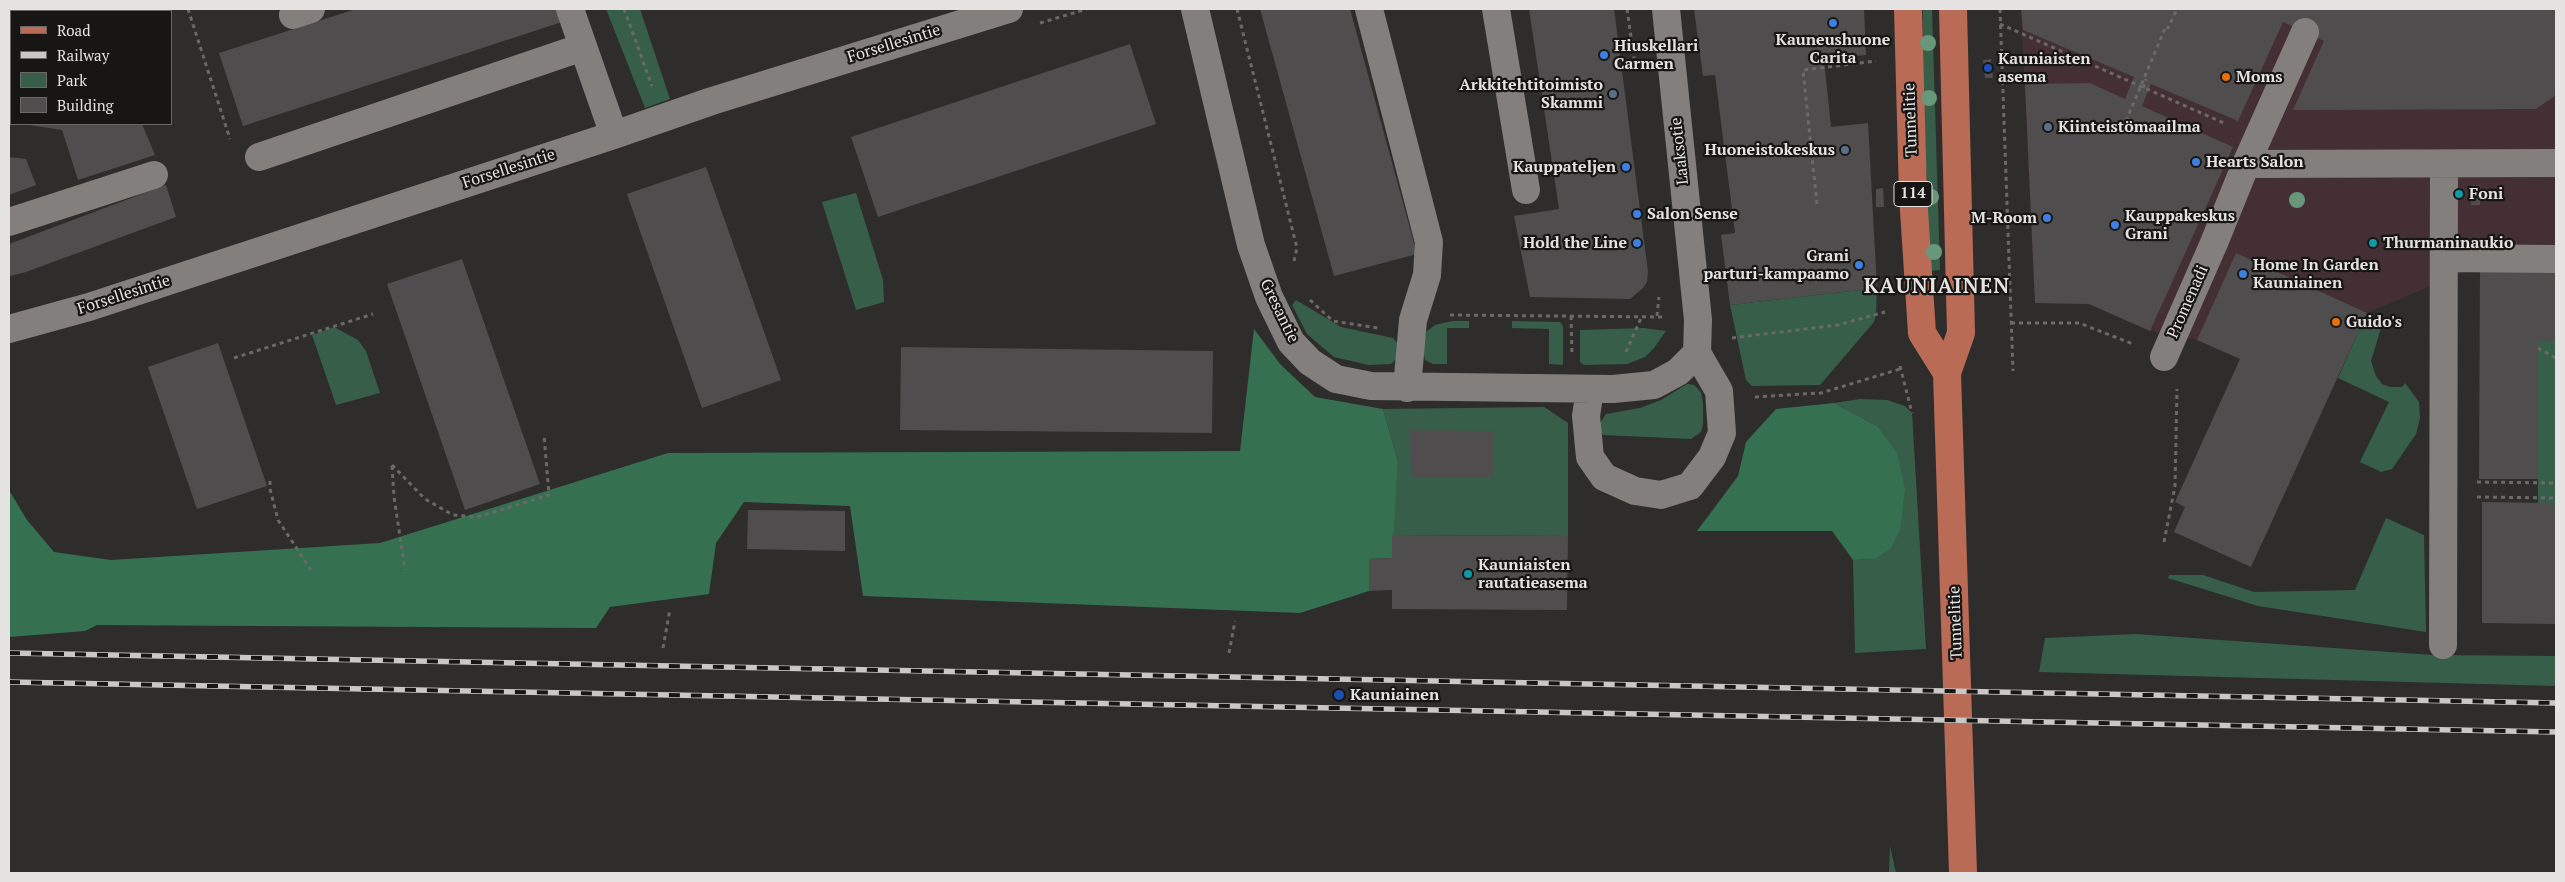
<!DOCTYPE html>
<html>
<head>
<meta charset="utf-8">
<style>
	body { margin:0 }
	#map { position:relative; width:2565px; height:882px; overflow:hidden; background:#2f2d2b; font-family:"PT Serif",serif }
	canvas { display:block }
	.frame { position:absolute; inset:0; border:10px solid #e5e3e2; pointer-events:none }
	.legend { position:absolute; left:10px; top:10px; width:162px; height:115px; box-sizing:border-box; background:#171615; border:1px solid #696867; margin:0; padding:6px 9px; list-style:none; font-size:15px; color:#e5e3e2 }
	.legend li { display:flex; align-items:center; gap:10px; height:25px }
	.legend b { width:25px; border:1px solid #696867 }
</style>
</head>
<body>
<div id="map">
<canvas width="2565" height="882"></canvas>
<div class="frame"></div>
<ul class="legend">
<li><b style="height:6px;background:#b96b55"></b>Road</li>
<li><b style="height:6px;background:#cac8c7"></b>Railway</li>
<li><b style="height:14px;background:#375e48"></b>Park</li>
<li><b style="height:14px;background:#504d4e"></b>Building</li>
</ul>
</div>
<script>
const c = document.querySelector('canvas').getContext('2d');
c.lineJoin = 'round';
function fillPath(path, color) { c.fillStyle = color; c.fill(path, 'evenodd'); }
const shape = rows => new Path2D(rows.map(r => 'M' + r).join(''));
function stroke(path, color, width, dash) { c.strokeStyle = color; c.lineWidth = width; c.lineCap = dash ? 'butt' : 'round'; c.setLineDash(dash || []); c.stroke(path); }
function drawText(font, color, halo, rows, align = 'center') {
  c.font = font + ' "PT Serif",serif'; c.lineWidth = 4.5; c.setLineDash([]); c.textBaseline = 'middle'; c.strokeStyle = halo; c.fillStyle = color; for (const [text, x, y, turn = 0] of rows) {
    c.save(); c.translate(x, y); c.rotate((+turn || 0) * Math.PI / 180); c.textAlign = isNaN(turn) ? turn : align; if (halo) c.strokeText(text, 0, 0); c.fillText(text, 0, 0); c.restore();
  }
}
fillPath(shape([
	[2021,9,2556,9,2556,265,2480,265,2367,313,2236,254,2197,340,2150,331,2089,304,2035,303]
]), '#432f34');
fillPath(shape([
	[12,9,83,9,83,11,11,11,11,20,10,19],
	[606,9,640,9,670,99,645,108],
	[1923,9,1932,9,1940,270,1930,271,1923,88],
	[856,193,883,280,884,302,856,310,822,202],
	[1877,288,1876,314,1874,322,1820,385,1752,386,1746,380,1730,305],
	[1296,300,1341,327,1393,338,1399,345,1400,355,1391,364,1369,365,1334,357,1307,334,1292,305],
	[2364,319,2381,328,2371,361,2376,376,2382,384,2390,387,2402,387,2405,383,2419,402,2420,418,2416,434,2401,456,2392,469,2381,472,2360,462,2389,402,2338,378],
	[1452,321,1469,321,1469,328,1447,328,1447,364,1433,364,1425,360,1423,350,1426,332,1435,325],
	[1512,321,1560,322,1563,326,1563,365,1549,364,1549,329,1512,328],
	[334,327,358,340,366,351,380,393,336,405,312,335],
	[1644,328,1666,331,1654,348,1645,357,1627,364,1584,365,1580,362,1580,330],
	[2538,341,2556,341,2556,509,2538,509],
	[1687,384,1694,385,1701,392,1703,404,1703,424,1701,432,1691,439,1603,435,1600,432,1600,423,1606,414,1640,408,1661,400],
	[1860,399,1887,400,1905,406,1912,413,1926,649,1855,653,1853,560,1875,559,1877,426,1834,403],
	[1544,407,1568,423,1568,536,1392,535,1398,462,1383,409],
	[2386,518,2424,535,2426,632,2258,606,2168,578,2169,575,2203,575,2254,592,2355,590],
	[2136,634,2432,655,2556,656,2556,686,2039,672,2045,638],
	[1890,846,1896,873,1889,873]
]), '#375e48');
fillPath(shape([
	[1254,329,1280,364,1315,397,1383,409,1398,462,1392,558,1369,559,1369,591,1300,613,863,596,850,506,744,502,716,543,709,594,610,607,596,628,97,625,85,631,9,637,9,490,27,520,54,552,111,560,380,543,668,453,1240,451],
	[1834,403,1877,426,1897,453,1905,489,1900,530,1891,548,1875,559,1853,560,1832,531,1697,531,1738,476,1746,442,1776,409]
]), '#357051');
fillPath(shape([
	[356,9,560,9,565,21,243,126,219,53],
	[1260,9,1350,9,1417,254,1334,276],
	[1529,9,1614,9,1648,272,1647,282,1643,288,1630,299,1530,297,1514,216,1559,209],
	[1694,9,1864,9,1866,55,1824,59,1831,127,1868,123,1877,288,1730,305,1721,235,1735,233,1715,75,1703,76],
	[2021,9,2556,9,2556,95,2536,109,2293,110,2324,41,2283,22,2238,121,2151,84,2142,106,2233,147,2150,331,2089,304,2035,303,2025,84,2090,83,2125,99,2134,77,2023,30],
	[9,43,11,43,11,123,9,123],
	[1130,44,1156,124,878,217,851,137],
	[1991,59,1993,78,1985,78,1983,60],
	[23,124,142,124,155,155,78,180,62,130],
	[9,157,26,159,36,185,9,195],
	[706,167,781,380,702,408,627,194],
	[166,185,176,217,23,273,9,276,9,244],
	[2471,185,2480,185,2480,193,2471,193],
	[1883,188,1884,207,1876,207,1876,189],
	[2471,197,2480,197,2480,205,2471,205],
	[2236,253,2367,313,2251,567,2174,532,2185,507,2175,502,2240,359,2197,340],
	[462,259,540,484,465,510,387,284],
	[2480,265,2556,265,2556,341,2538,341,2538,479,2479,479],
	[218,343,267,486,197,509,148,367],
	[901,347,1213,351,1212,433,900,430],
	[1410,430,1494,431,1494,477,1411,477],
	[2482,502,2556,503,2556,624,2482,623],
	[748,510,845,511,845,551,747,549],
	[1392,535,1568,536,1567,610,1392,609,1392,590,1369,591,1369,559,1392,558]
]), '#504d4e');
stroke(shape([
	[188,9,230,139],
	[624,9,652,86],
	[1237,9,1297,248,1294,261],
	[1627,9,1634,58],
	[2000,9,2013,371],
	[1040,23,1087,9],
	[2000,24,2226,124],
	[2143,88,2146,79],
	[2126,121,2166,26,2168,28,2177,9],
	[1817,204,1803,70,1876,61],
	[1994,291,2010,291],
	[1310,300,1333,321,1378,328],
	[1450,315,1664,317],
	[1571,316,1572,355],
	[1657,316,1659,297],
	[2011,323,2079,323,2133,344],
	[1732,338,1838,325,1885,312],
	[2538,348,2556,358],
	[1626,352,1642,316],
	[234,358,373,314],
	[1900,366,1912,413],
	[1755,397,1821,393,1900,369],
	[392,465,425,499,453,515,478,517,549,495,544,435],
	[392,466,394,497,405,570],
	[270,481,270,489,278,520,311,570],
	[2477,482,2556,483],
	[2477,497,2556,498],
	[2164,542,2175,486,2177,389],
	[663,648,670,609],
	[1229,653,1235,621]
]), '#6b6968', 3, [4, 4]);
stroke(shape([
	[570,9,614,135],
	[1195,9,1251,245,1269,297,1291,342,1310,362,1336,379,1371,386,1613,389,1654,385,1678,372,1697,353],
	[1369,9,1429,242,1427,275,1413,320,1407,388],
	[1496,9,1526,190],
	[1666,9,1698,320,1697,353],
	[293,15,311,9],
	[259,157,583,47],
	[2246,164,2305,32],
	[9,222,154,175],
	[2444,258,2556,259],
	[9,329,89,307,614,135,712,101,1009,9],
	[2164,357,2214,243,2246,164,2556,163],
	[1590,389,1586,416,1590,457,1604,477,1635,491,1661,495,1690,486,1712,457,1722,433,1719,391,1697,353],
	[2443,645,2444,164]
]), '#827f7d', 28);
stroke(shape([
	[1908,9,1913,195,1922,333,1947,373],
	[1953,9,1961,333,1947,373,1963,873]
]), '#b96b55', 28);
const rail = shape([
	[9,653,2556,703],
	[9,682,2556,732]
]);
stroke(rail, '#cac8c7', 5.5);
stroke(rail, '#171615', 4, [11]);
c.fillStyle = '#68977b';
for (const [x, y] of [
	[1928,43],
	[1929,98],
	[1931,197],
	[2297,200],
	[1934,252]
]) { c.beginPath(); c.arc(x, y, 8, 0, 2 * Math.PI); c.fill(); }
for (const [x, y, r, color] of [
	[1833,23,5,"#3f7fe0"],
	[1604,55,5,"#3f7fe0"],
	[1988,68,5,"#1a4fb4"],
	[2226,77,5,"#e8710a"],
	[1613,94,5,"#5c6f8a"],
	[2048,127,5,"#5c6f8a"],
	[1845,150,5,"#5c6f8a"],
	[2196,162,5,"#3f7fe0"],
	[1626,167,5,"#3f7fe0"],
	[2459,194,5,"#0f9aa8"],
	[1637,214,5,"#3f7fe0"],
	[2047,218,5,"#3f7fe0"],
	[2115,225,5,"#3f7fe0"],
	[1637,243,5,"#3f7fe0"],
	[2373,243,5,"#0f9aa8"],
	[1859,265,5,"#3f7fe0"],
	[2243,274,5,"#3f7fe0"],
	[2336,322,5,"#e8710a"],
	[1468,574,5,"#0f9aa8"],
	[1339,695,6,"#1a4fb4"]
]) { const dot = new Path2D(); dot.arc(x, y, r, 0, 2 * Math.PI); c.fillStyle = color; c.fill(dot); stroke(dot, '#171615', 2); }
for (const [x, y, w] of [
	[1913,194,38]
]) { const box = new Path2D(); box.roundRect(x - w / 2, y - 12.5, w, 25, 4); c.fillStyle = '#171615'; c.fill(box); stroke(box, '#e5e3e2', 1); }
drawText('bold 15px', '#e5e3e2', null, [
	["114",1913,194]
]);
drawText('bold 16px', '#e5e3e2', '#171615', [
	["Kauneushuone",1833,40,"center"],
	["Carita",1833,58,"center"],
	["Hiuskellari",1614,46],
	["Carmen",1614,64],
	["Kauniaisten",1998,59],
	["asema",1998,77],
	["Moms",2236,77],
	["Arkkitehtitoimisto",1603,85,"right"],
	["Skammi",1603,103,"right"],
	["Kiinteistömaailma",2058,127],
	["Huoneistokeskus",1835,150,"right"],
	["Hearts Salon",2206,162],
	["Kauppateljen",1616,167,"right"],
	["Foni",2469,194],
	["Salon Sense",1647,214],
	["Kauppakeskus",2125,216],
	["Grani",2125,234],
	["M-Room",2037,218,"right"],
	["Hold the Line",1627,243,"right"],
	["Thurmaninaukio",2383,243],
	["Grani",1849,256,"right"],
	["parturi-kampaamo",1849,274,"right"],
	["Home In Garden",2253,265],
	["Kauniainen",2253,283],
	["Guido's",2346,322],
	["Kauniaisten",1478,565],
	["rautatieasema",1478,583],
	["Kauniainen",1350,695]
], 'left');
drawText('16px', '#e5e3e2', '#171615', [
	["Forsellesintie",894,44,-17],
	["Tunnelitie",1911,120,-92],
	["Laaksotie",1680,151,-96],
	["Forsellesintie",509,169,-18],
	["Forsellesintie",124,295,-18],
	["Promenadi",2188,302,-66],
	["Gresantie",1279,311,64],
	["Tunnelitie",1956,623,-92]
]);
c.letterSpacing = '1px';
drawText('bold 21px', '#e5e3e2', '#171615', [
	["KAUNIAINEN",1937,287]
]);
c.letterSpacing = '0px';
</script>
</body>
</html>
